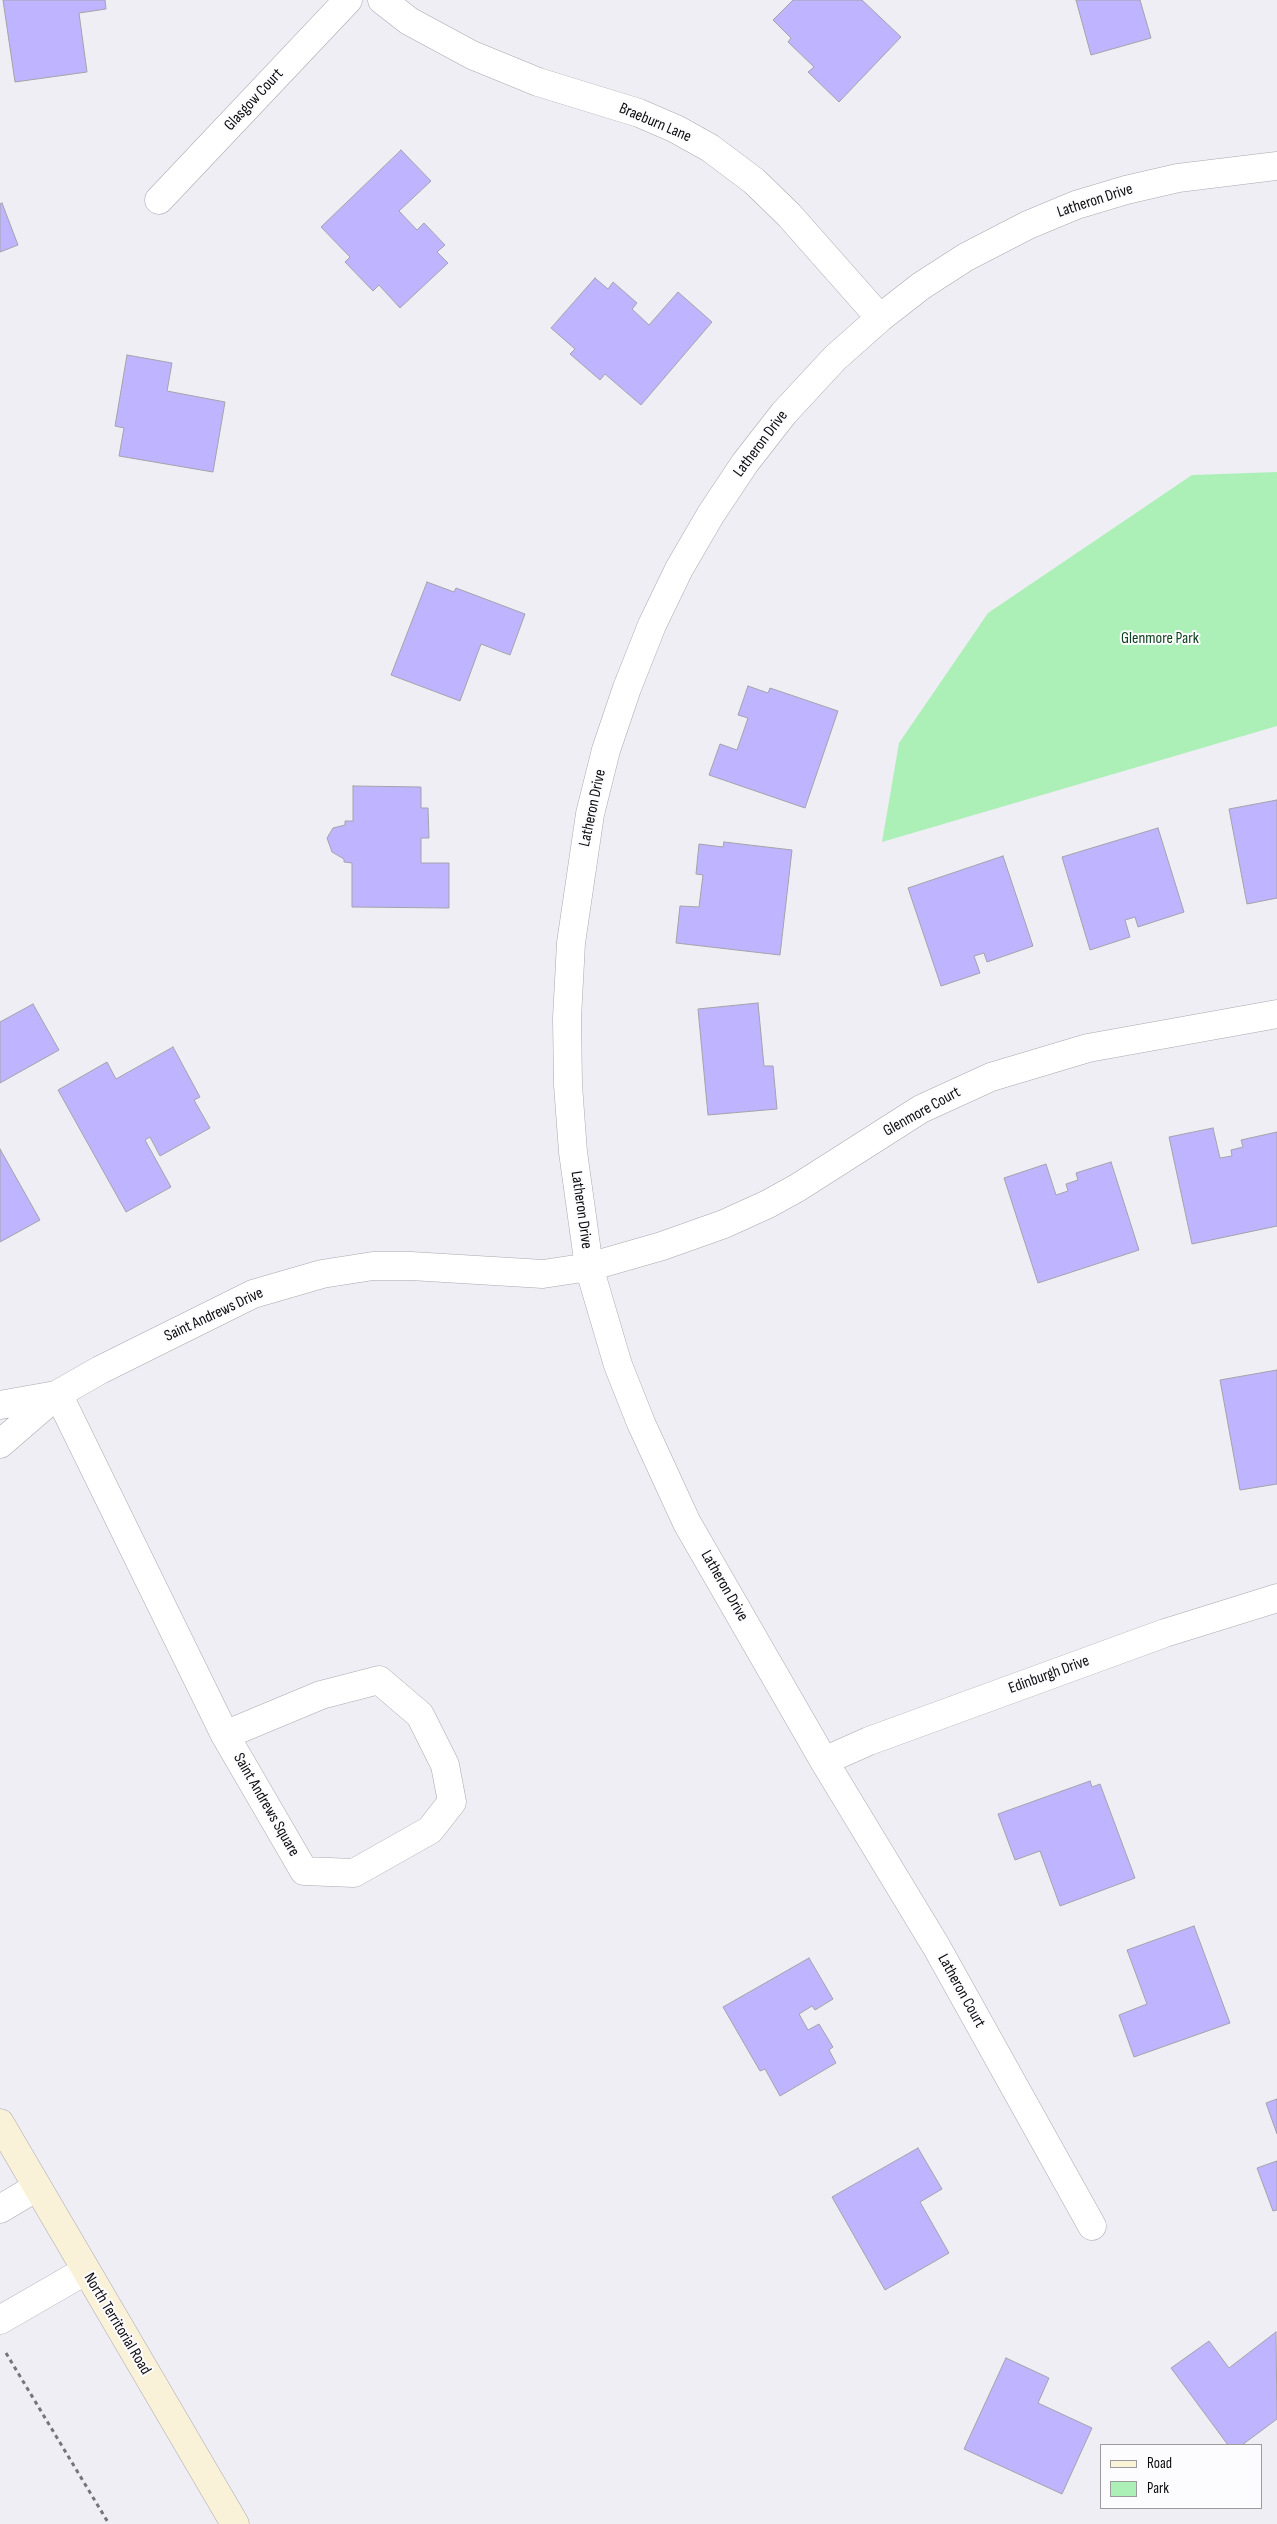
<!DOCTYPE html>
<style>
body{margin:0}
#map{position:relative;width:1277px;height:2524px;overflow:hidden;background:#efeef5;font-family:"Sofia Sans Condensed",sans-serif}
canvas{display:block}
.legend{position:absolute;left:1100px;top:2444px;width:162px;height:65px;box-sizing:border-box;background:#fcfcff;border:1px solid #9c9c9f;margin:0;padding:6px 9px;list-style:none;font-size:15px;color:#0c0b0e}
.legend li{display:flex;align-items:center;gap:10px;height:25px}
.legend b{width:25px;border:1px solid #9c9c9f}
</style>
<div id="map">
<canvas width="1277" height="2524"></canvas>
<ul class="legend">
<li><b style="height:6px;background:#faf2d8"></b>Road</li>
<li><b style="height:14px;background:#acf0b7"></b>Park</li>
</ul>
</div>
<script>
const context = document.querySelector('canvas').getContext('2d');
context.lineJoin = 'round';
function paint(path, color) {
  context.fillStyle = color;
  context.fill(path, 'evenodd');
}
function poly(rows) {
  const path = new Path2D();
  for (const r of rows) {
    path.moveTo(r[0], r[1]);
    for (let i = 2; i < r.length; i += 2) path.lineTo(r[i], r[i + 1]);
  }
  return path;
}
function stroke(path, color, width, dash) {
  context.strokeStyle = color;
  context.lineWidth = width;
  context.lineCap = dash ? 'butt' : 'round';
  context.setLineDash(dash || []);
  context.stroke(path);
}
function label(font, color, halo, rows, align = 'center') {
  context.font = font + ' "Sofia Sans Condensed",sans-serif';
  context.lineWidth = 4;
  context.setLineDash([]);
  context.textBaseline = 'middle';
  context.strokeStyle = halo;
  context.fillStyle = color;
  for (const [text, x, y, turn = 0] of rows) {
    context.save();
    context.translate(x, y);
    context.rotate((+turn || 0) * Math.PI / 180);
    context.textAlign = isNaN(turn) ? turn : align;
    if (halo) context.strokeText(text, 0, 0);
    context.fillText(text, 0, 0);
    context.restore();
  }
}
const green = poly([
 [1277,472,1277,726,882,842,899,743,988,613,1192,475]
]);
const building = poly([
 [3,0,105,0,106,9,79,13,87,72,15,82,3,0],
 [793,0,862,0,901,37,839,102,808,72,814,67,788,42,791,38,773,20,793,0],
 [1076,0,1140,0,1151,38,1091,55,1076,0],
 [401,150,431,181,399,211,417,230,424,223,445,245,437,252,448,263,400,308,379,285,373,291,345,262,350,257,321,227,401,150],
 [2,203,18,245,0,252,0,204,2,203],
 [595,278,608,289,613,282,637,303,632,309,649,325,678,292,712,322,641,405,605,374,600,380,570,354,575,349,551,328,595,278],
 [127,355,172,363,167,391,225,402,213,472,119,456,124,428,115,426,127,355],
 [427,582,454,592,456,588,525,614,510,655,481,644,460,701,391,675,427,582],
 [748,686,768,693,770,688,838,711,805,808,709,775,720,744,737,750,748,718,738,715,748,686],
 [353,786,421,787,421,808,428,808,429,838,421,838,421,863,449,863,449,908,352,907,352,863,344,862,344,859,332,852,327,838,333,828,345,825,345,821,353,821,353,786],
 [1277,800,1277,898,1247,904,1229,809,1277,800],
 [1158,828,1184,912,1138,927,1135,917,1125,920,1130,937,1090,950,1062,857,1158,828],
 [724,842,792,850,780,955,676,943,680,906,699,907,703,875,696,874,699,844,723,847,724,842],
 [1003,856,1033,946,987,962,984,953,974,956,980,973,941,986,908,888,1003,856],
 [758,1003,764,1066,773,1066,777,1109,708,1115,698,1009,758,1003],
 [33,1004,59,1050,0,1083,0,1022,33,1004],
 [173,1047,200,1097,194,1100,210,1128,160,1156,150,1137,145,1140,171,1187,126,1212,58,1090,107,1062,116,1079,173,1047],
 [1213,1128,1220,1158,1232,1156,1231,1150,1243,1147,1241,1140,1277,1132,1277,1226,1192,1244,1169,1137,1213,1128],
 [0,1149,40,1220,0,1242,0,1149],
 [1111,1162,1139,1250,1038,1283,1004,1178,1046,1164,1056,1195,1068,1191,1066,1184,1078,1180,1076,1173,1111,1162],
 [1277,1370,1277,1484,1240,1490,1220,1380,1277,1370],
 [1090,1781,1092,1787,1100,1784,1135,1878,1060,1906,1040,1851,1015,1860,998,1814,1090,1781],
 [1194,1926,1230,2023,1134,2057,1119,2015,1147,2004,1127,1950,1194,1926],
 [809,1958,833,1999,815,2010,812,2006,799,2014,808,2030,819,2024,833,2047,829,2050,836,2063,780,2096,765,2069,760,2071,723,2007,809,1958],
 [1277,2099,1277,2134,1266,2103,1277,2099],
 [918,2148,942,2189,920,2202,949,2253,885,2290,832,2197,918,2148],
 [1277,2161,1277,2210,1273,2211,1257,2168,1277,2161],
 [1276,2332,1277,2419,1242,2445,1228,2445,1171,2368,1209,2341,1229,2368,1276,2332],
 [1006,2358,1049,2378,1038,2403,1092,2428,1062,2494,964,2449,1006,2358]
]);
const path = poly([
 [6,2353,109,2524]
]);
const street = poly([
 [382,0,409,21,472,55,538,82,639,113,676,129,710,148,754,181,789,215,880,318],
 [159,200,348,0],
 [58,1394,225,1735,304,1871,354,1873,430,1830,452,1802,445,1765,420,1715,379,1680,321,1695,225,1735],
 [0,1405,56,1395],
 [0,1444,58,1394,100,1370,253,1294,322,1274,373,1266,411,1266,543,1274,589,1267,662,1246,724,1224,768,1204,797,1188,921,1109,991,1077,1088,1048,1277,1014],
 [824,1761,869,1741,1165,1633,1277,1598],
 [0,2209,37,2187],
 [1092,2226,936,1946,824,1761,687,1523,641,1423,618,1365,589,1267,573,1152,568,1085,567,1018,571,943,590,814,606,750,627,688,652,625,679,569,711,514,745,463,784,413,835,358,880,318,921,286,966,257,1028,225,1076,205,1126,190,1178,178,1277,166],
 [0,2320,85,2271]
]);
const secondary = poly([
 [0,2123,235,2524]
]);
const streetNames = [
 ["Glasgow Court",254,100,-47],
 ["Braeburn Lane",655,123,23],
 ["Latheron Drive",1095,201,-18],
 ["Latheron Drive",761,444,-53],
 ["Latheron Drive",593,808,-78],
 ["Glenmore Court",922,1112,-29],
 ["Latheron Drive",581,1210,82],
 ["Saint Andrews Drive",214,1315,-25],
 ["Latheron Drive",724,1586,60],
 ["Edinburgh Drive",1049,1675,-20],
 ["Saint Andrews Square",266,1805,60],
 ["Latheron Court",961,1991,61],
 ["North Territorial Road",117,2324,59]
];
const parkNames = [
 ["Glenmore Park",1160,639]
];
paint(green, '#acf0b7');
paint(building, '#beb4ff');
stroke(building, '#a4a3aa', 1);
stroke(street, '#a9a8af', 29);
stroke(secondary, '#a9a8af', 29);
stroke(path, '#757479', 3, [4, 4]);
stroke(street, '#fff', 28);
stroke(secondary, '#faf2d8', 28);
label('16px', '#0c0b0e', '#fcfcff', streetNames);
label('16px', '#0f411d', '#fcfcff', parkNames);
</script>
